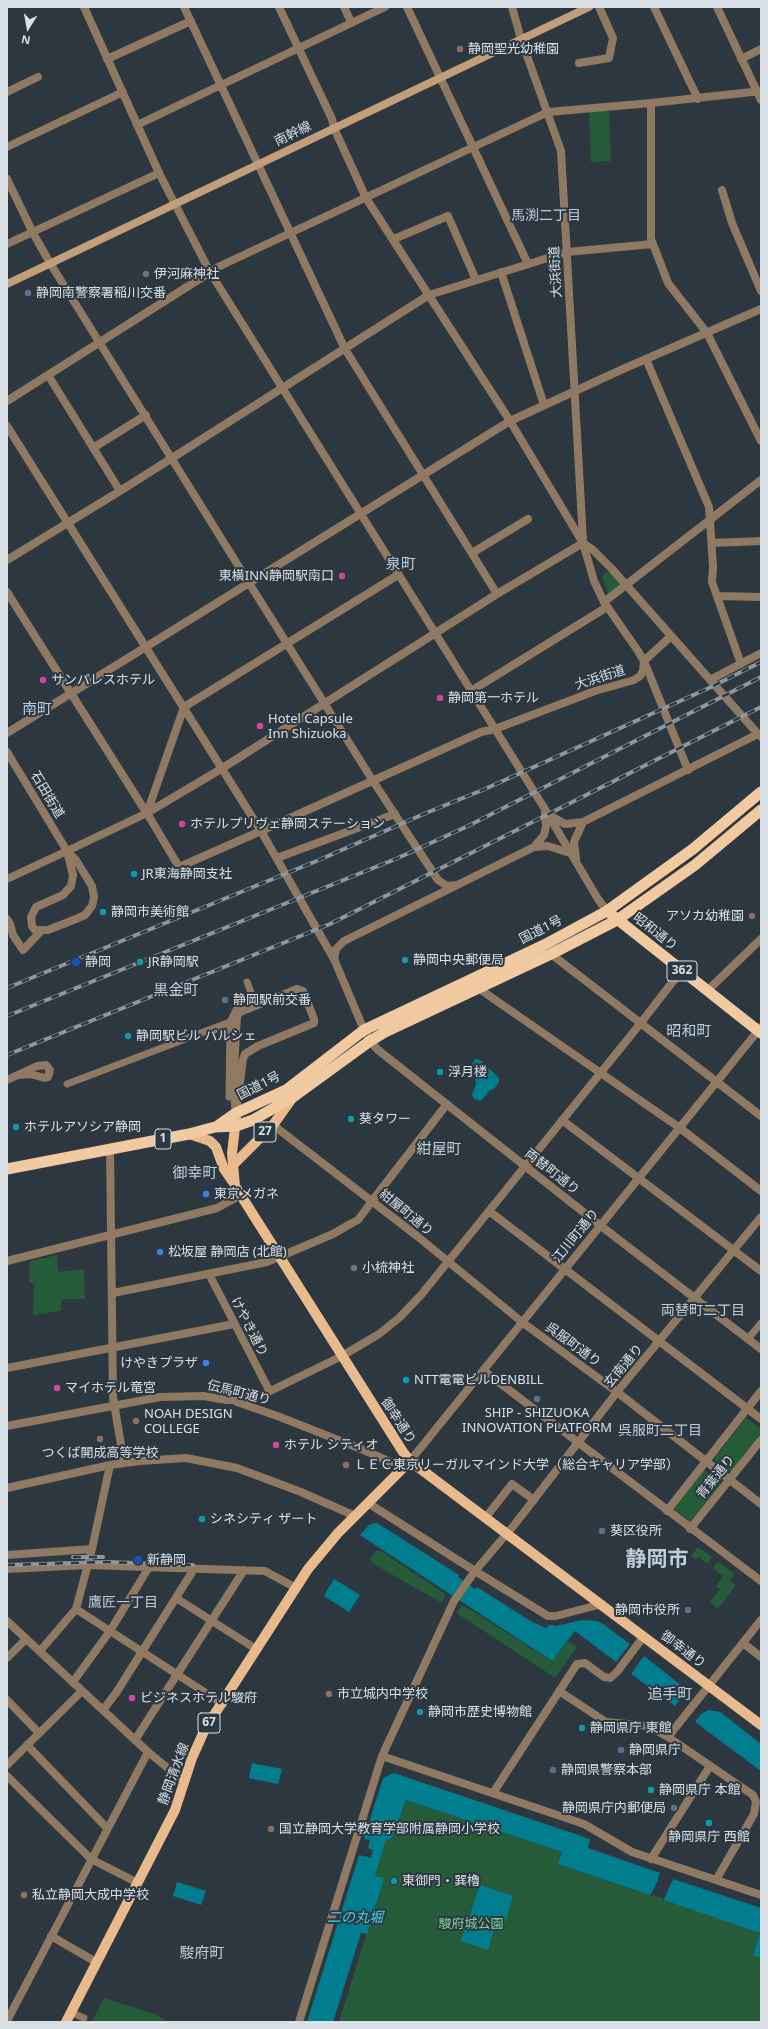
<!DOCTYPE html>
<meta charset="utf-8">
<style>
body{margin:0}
#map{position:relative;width:768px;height:2029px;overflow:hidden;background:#2c3740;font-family:"Noto Sans",sans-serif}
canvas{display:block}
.frame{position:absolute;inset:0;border:8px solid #d9e0e6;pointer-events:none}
.north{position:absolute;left:8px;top:8px;width:40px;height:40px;-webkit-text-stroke:3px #2c3740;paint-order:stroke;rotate:191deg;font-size:11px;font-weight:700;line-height:16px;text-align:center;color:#d9e0e6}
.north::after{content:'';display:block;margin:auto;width:14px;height:18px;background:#d9e0e6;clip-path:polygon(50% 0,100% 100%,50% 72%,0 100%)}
</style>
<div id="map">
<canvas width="768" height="2029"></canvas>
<div class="frame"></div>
<div class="north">N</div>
</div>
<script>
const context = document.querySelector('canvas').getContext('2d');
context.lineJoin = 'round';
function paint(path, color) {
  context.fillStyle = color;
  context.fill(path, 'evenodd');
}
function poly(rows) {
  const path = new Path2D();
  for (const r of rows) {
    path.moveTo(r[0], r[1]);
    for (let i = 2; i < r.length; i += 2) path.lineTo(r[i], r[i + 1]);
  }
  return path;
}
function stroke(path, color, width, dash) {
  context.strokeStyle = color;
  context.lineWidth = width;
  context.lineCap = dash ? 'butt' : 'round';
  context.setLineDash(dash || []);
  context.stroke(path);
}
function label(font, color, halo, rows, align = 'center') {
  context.font = font + ' "Noto Sans","Noto Sans JP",sans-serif';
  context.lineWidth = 4;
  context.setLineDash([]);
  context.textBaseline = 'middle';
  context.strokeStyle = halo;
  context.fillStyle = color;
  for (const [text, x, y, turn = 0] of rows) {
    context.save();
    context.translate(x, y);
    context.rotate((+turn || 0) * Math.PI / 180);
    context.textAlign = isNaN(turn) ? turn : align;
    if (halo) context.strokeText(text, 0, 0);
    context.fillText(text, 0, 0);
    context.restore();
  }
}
const green = poly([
 [609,110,611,161,591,162,589,111],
 [606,572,610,572,623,585,609,596,603,579,603,575],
 [57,1255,58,1272,84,1269,85,1299,64,1299,61,1302,61,1311,33,1315,34,1284,29,1282,30,1261],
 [746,1418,761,1429,761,1434,731,1472,714,1459],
 [704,1470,721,1483,690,1522,674,1509],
 [698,1547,712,1557,708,1564,698,1557,696,1560,691,1556],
 [376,1551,381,1551,445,1594,443,1602,440,1602,372,1563,370,1558],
 [718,1561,735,1574,730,1581,736,1585,718,1609,710,1602,720,1589,716,1586,723,1576,713,1568],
 [461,1606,465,1606,551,1661,568,1642,575,1645,576,1648,556,1677,554,1677,458,1614,457,1612],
 [406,1800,562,1852,558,1864,650,1895,651,1892,665,1897,665,1900,760,1933,753,1954,761,1958,761,2022,339,2022,384,1878,375,1876,386,1839,391,1840],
 [104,1998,154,2014,169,2022,92,2022]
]);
const water = poly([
 [475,1059,480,1060,499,1078,499,1082,494,1089,490,1090,481,1101,474,1099,472,1095,476,1084,475,1077,470,1068],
 [377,1523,459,1575,458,1577,475,1589,477,1587,532,1622,546,1628,549,1625,556,1626,582,1620,597,1621,603,1624,630,1644,616,1662,575,1631,552,1661,360,1535,370,1524],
 [334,1579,360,1595,349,1612,324,1596],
 [644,1656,682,1686,681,1698,675,1706,631,1674],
 [709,1710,720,1712,761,1744,761,1771,695,1722,701,1714],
 [252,1763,282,1769,278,1784,249,1778],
 [394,1773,590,1839,588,1848,660,1873,658,1878,672,1883,673,1879,761,1908,761,1958,753,1955,760,1933,664,1900,665,1896,652,1892,650,1895,558,1864,562,1852,406,1800,391,1840,386,1839,375,1876,384,1878,367,1934,361,1933,333,2022,307,2022,359,1855,371,1858,373,1850,368,1848,370,1840,364,1839,383,1778],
 [177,1882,206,1891,201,1905,173,1896],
 [480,1885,513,1896,502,1932,494,1930,488,1950,461,1941]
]);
const pier = poly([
 [661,1873,662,1873,661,1877,671,1880,673,1878,663,1902,663,1898,653,1895,650,1897]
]);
const pedestrian = poly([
 [67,1084,230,1022],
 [229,1097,230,1022,240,1002,252,995,247,982],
 [748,1339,761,1323],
 [70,2012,84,2018]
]);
const minor = poly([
 [184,7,345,349,497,594],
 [279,7,332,119,334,128,366,198,510,421,583,543,592,549,612,569,758,734],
 [344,7,351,22],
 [407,7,528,264],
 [654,7,698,99],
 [717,7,761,100],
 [521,39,561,151,583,540],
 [107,59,191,21],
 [741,59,761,49],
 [579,63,609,58,613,38,599,7],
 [7,92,38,77],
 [651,103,651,239,668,283,707,333,761,441],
 [137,125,385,7],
 [7,147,123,92],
 [7,179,33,233,50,263,249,583,510,421,623,369,761,309],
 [722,190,732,223,761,291],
 [394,239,448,216,476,280],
 [7,244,159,173],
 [501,272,544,405],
 [646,359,709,507,713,566,712,582,741,664],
 [48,375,120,491],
 [7,401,220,266,548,112,651,103,761,91],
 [7,426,261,831,335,961],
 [93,448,146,415],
 [712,543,761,541],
 [472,553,528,519],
 [7,560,120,491,429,295,567,252,653,244],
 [7,592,146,812],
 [717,596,761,597],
 [604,602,761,480],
 [671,636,644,661,688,770],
 [710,680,761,653],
 [471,691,607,607],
 [261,831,179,867,147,813,221,769,497,594,583,543],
 [67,851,147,813,184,707,398,575],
 [67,851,76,860,92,886,94,897,92,906,85,915,76,919,48,930,35,930,32,926,31,917,36,907,63,895,71,886,73,875,67,851],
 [277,858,395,814],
 [7,919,10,924,13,935,23,950,41,931],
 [551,954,761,1116],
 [478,988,680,1128,761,1191],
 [297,989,303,991,314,1019,314,1023,258,1046,245,1054,243,1059,236,1113,233,1086,237,1016,240,1012,297,989],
 [707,991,761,939],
 [7,1080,37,1066,46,1065,50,1070,48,1077,45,1078,30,1074,19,1075],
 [562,1120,761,1271],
 [273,1125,417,1236,522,1322,617,1392,761,1504],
 [489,1211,761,1419],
 [601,1226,761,1349],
 [7,1261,217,1208,241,1195],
 [209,1274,269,1390],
 [113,1293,267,1262,333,1234,352,1223,358,1220,372,1201],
 [7,1368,234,1324],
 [484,1371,761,1581],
 [227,1400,240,1400,260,1396,342,1356,379,1334,399,1318,421,1295,489,1211,640,1024,681,971],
 [237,1402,280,1417,366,1451,390,1462,410,1461],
 [7,1488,110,1465,140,1461,186,1458,237,1468,301,1492,355,1516],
 [368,1503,475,1571,515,1524,617,1392,761,1217],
 [667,1511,761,1391],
 [486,1517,512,1484,534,1500],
 [690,1529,761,1440],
 [7,1555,92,1549],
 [7,1569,87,1565,265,1571,296,1588],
 [176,1598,256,1649],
 [76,1609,223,1704],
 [743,1643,761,1657],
 [40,1651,76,1609,92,1549,110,1465],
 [7,1658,26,1639],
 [73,1682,110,1631,149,1567],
 [7,1700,39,1733],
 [103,1710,116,1693,194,1569],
 [135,1740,244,1570],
 [27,1745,107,1828],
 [7,1765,82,1691],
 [7,1776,91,1859,138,1883],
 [51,1936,96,1962],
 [8,2019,148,1752],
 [299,2022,382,1756,584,1824,632,1852,761,1895]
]);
const tertiary = poly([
 [84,7,159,173,210,272,543,806,598,899,607,911],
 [512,7,521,39],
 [7,733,249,583,373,781,438,880,447,886,457,885],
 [7,752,67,851,7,879],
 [551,816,565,824,583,822,758,734,761,737],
 [261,831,481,732,495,729,595,691,634,680,640,676,643,671,644,661,638,651,604,602,594,581,583,543],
 [534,847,544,835,546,826,545,813],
 [570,853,548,846,534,847,344,941,336,949,334,959,364,1030,370,1041,378,1050,601,1226],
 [576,858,574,842,583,822],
 [110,1148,113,1397,124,1463],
 [372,1201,447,1104],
 [7,1426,160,1397,203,1396,227,1400],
 [410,1461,761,1027],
 [7,1621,148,1752,185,1782],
 [559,1691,606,1722,649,1726,668,1737],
 [382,1756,454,1601,475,1571,548,1616,556,1616,602,1604],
 [493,1793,577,1664,585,1663,604,1677,610,1678,617,1672,644,1636],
 [651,1859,710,1766],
 [716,1880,754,1814,756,1802,753,1795,668,1737,761,1620]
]);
const secondary = poly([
 [7,284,589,7]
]);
const primary = poly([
 [236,1119,232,1153,235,1186,403,1452,410,1461,761,1725],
 [189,1134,210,1141,216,1147,224,1169,233,1182],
 [233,1165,273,1125,293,1097],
 [66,2022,175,1810,192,1758,205,1729,308,1569,338,1533,410,1461]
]);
const trunk = poly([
 [612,915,761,1033],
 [216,1127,236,1113,286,1090,364,1030,544,945,607,911,693,849,761,792],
 [7,1169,189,1134,215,1127,236,1126,253,1120,293,1097,370,1041,385,1032,551,954,617,920,695,865,761,810]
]);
const rail = poly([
 [7,988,319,860,426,813,485,789,709,688,761,662],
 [7,1016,398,858,468,826,761,677],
 [7,1055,330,924,761,707],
 [73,1557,103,1557],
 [7,1565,107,1562,193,1565]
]);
const markers = [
 [460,49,4,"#8d6e63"],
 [146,274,4,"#6b7280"],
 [28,293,4,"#5c6f8a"],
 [342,576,4,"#d1479c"],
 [43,680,4,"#d1479c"],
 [440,698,4,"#d1479c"],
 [260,726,4,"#d1479c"],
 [182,824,4,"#d1479c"],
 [134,874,4,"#0f9aa8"],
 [103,912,4,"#0f9aa8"],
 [752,916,4,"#8d6e63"],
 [405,960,4,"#0f9aa8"],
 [76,962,5,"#1a4fb4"],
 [140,962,4,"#0f9aa8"],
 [225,1000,4,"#5c6f8a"],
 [128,1036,4,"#0f9aa8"],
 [440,1072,4,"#0f9aa8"],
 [351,1119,4,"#0f9aa8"],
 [16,1127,4,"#0f9aa8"],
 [206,1194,4,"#3f7fe0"],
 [160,1252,4,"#3f7fe0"],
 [354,1268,4,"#6b7280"],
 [206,1363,4,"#3f7fe0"],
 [406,1380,4,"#0f9aa8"],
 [57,1388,4,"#d1479c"],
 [537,1399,4,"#5c6f8a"],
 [136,1421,4,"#8d6e63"],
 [100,1439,4,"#8d6e63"],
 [276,1445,4,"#d1479c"],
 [346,1465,4,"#8d6e63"],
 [202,1519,4,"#0f9aa8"],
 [602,1531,4,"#5c6f8a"],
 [138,1560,5,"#1a4fb4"],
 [688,1610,4,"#5c6f8a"],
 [329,1694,4,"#8d6e63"],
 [132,1698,4,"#d1479c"],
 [420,1712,4,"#0f9aa8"],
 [582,1728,4,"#0f9aa8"],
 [621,1750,4,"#5c6f8a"],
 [553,1770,4,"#5c6f8a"],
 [651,1790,4,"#0f9aa8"],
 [674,1808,4,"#5c6f8a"],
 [709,1823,4,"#0f9aa8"],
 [271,1829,4,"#8d6e63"],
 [394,1881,4,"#0f9aa8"],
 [24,1895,4,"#8d6e63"]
];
const shields = [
 [682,971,30],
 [265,1132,22],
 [163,1139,16],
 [209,1723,22]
];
const shieldNames = [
 ["362",682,971],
 ["27",265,1132],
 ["1",163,1139],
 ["67",209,1723]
];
const poiNames = [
 ["静岡聖光幼稚園",468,49],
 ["伊河麻神社",154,274],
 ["静岡南警察署稲川交番",36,293],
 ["東横INN静岡駅南口",334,576,"right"],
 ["サンパレスホテル",51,680],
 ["静岡第一ホテル",448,698],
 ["Hotel Capsule",268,719],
 ["Inn Shizuoka",268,734],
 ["ホテルプリヴェ静岡ステーション",190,824],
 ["JR東海静岡支社",142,874],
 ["静岡市美術館",111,912],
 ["アソカ幼稚園",744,916,"right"],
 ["静岡中央郵便局",413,960],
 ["静岡",85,962],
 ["JR静岡駅",148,962],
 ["静岡駅前交番",233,1000],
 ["静岡駅ビル パルシェ",136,1036],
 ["浮月楼",448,1072],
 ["葵タワー",359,1119],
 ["ホテルアソシア静岡",24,1127],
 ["東京メガネ",214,1194],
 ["松坂屋 静岡店 (北館)",168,1252],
 ["小梳神社",362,1268],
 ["けやきプラザ",198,1363,"right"],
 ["NTT電電ビルDENBILL",414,1380],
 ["マイホテル竜宮",65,1388],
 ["SHIP - SHIZUOKA",537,1413,"center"],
 ["INNOVATION PLATFORM",537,1428,"center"],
 ["NOAH DESIGN",144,1414],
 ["COLLEGE",144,1429],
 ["ホテル シティオ",284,1445],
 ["つくば開成高等学校",100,1453,"center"],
 ["ＬＥＣ東京リーガルマインド大学（総合キャリア学部）",354,1465],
 ["シネシティ ザート",210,1519],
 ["葵区役所",610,1531],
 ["新静岡",147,1560],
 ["静岡市役所",680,1610,"right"],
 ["市立城内中学校",337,1694],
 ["ビジネスホテル駿府",140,1698],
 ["静岡市歴史博物館",428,1712],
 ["静岡県庁 東館",590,1728],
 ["静岡県庁",629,1750],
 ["静岡県警察本部",561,1770],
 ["静岡県庁 本館",659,1790],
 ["静岡県庁内郵便局",666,1808,"right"],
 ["国立静岡大学教育学部附属静岡小学校",279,1829],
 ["静岡県庁 西館",709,1837,"center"],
 ["東御門・巽櫓",402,1881],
 ["私立静岡大成中学校",32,1895]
];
const streetNames = [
 ["南幹線",293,134,-26],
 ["大浜街道",556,272,-93],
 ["大浜街道",600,678,-18],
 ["石田街道",47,795,59],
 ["国道1号",541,930,-27],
 ["昭和通り",655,932,38],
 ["国道1号",259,1086,-27],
 ["両替町通り",552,1172,38],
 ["紺屋町通り",406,1213,39],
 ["江川町通り",576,1236,-51],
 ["けやき通り",249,1327,63],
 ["呉服町通り",573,1345,36],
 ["玄南通り",624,1366,-50],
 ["伝馬町通り",239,1393,14],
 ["御幸通り",398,1421,57],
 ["青葉通り",716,1477,-51],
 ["御幸通り",683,1650,37],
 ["静岡清水線",174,1774,-70]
];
const parkNames = [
 ["駿府城公園",471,1924]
];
const neighbourhoodNames = [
 ["馬渕二丁目",546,216],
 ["両替町二丁目",703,1311],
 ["呉服町二丁目",660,1431],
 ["鷹匠一丁目",123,1603]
];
const waterNames = [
 ["二の丸堀",355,1918]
];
const quarterNames = [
 ["泉町",401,565],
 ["南町",37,710],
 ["黒金町",176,991],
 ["昭和町",689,1032],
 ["紺屋町",439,1150],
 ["御幸町",195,1174],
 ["追手町",670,1695],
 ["駿府町",202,1954]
];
const townNames = [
 ["静岡市",657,1560]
];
paint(green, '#265b39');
paint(water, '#007e90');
paint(pier, '#2c3740');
stroke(pedestrian, '#8f7963', 7);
stroke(minor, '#8f7963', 8);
stroke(tertiary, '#8f7963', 8);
stroke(secondary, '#c29e7a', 8);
stroke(primary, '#e9bb8c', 10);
stroke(trunk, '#f2caa2', 11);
stroke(rail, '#8e969e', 4);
stroke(rail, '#2c3740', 2.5, [8]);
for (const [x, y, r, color] of markers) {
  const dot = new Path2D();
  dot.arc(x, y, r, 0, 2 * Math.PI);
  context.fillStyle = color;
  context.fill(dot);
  stroke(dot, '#2c3740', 1.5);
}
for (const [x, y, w] of shields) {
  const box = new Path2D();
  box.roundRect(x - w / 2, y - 10, w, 20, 3);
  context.fillStyle = '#2c3740';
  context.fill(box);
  stroke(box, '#d9e0e6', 1);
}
label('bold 12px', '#d9e0e6', null, shieldNames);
label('13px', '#d9e0e6', '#2c3740', poiNames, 'left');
label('13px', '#d9e0e6', '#2c3740', streetNames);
label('13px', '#79d699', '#2c3740', parkNames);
label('14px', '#bfcdd9', '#2c3740', neighbourhoodNames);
label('italic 14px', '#3fd3ed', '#2c3740', waterNames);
label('15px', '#bfcdd9', '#2c3740', quarterNames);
label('bold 21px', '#bfcdd9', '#2c3740', townNames);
</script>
